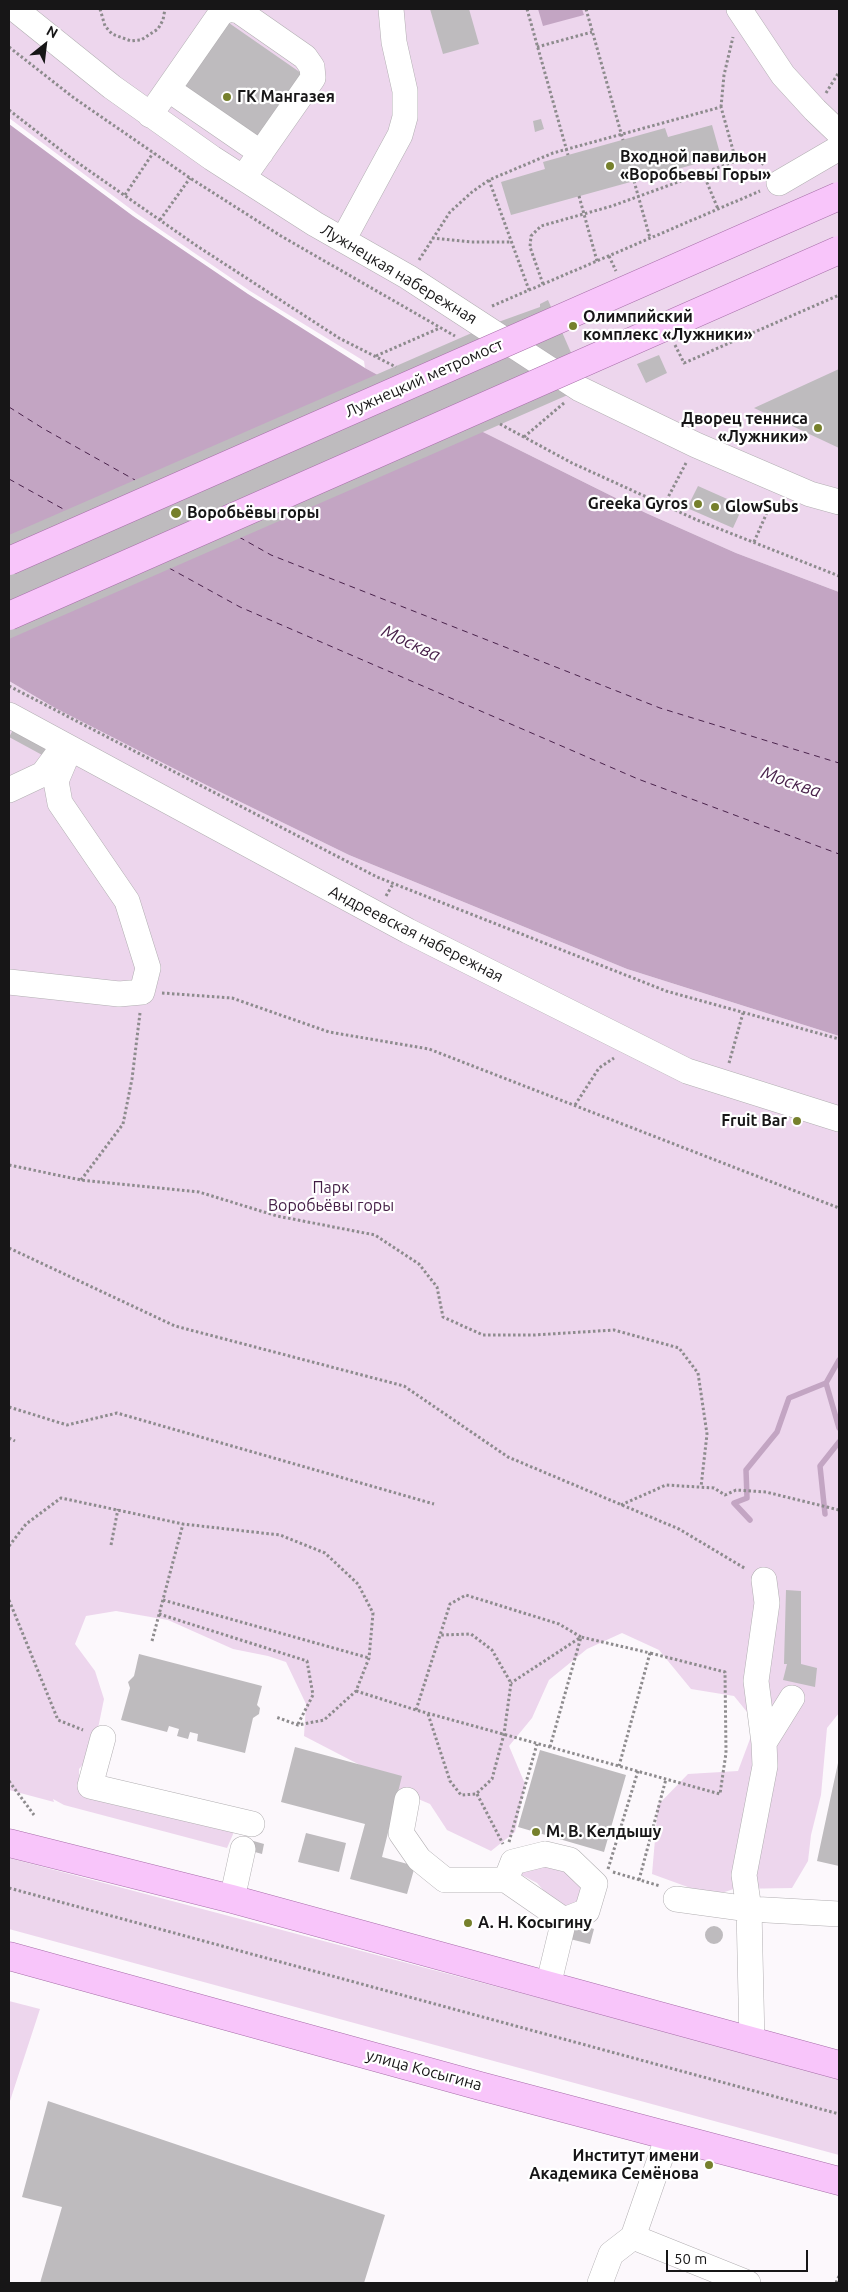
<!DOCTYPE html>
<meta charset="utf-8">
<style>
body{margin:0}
#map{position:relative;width:848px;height:2292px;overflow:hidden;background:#fcf8fc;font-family:Ubuntu,sans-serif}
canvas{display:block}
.frame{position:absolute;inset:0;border:10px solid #171617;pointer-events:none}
.north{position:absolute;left:20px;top:20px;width:50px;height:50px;-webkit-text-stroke:4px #fff;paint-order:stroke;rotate:29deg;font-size:14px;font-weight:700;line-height:20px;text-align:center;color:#171617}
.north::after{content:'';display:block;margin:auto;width:18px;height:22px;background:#171617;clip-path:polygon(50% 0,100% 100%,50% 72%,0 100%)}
.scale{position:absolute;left:666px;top:2250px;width:142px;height:22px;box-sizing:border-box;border:2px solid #171617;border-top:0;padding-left:6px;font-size:15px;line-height:18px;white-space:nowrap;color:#171617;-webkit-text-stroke:4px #fff;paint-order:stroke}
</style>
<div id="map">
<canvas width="848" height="2292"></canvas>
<div class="frame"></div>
<div class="north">N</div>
<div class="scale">50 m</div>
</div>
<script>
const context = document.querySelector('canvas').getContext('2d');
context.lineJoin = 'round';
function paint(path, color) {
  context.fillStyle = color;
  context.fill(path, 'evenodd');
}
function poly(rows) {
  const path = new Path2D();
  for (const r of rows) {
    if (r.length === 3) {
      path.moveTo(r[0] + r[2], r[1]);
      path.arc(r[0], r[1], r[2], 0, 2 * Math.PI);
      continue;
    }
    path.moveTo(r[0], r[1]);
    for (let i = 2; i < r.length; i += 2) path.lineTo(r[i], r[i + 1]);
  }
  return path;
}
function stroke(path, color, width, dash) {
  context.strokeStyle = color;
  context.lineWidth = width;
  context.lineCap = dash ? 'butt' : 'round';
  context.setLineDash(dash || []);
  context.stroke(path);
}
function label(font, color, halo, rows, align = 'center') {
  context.font = font + ' Ubuntu,sans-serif';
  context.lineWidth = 4.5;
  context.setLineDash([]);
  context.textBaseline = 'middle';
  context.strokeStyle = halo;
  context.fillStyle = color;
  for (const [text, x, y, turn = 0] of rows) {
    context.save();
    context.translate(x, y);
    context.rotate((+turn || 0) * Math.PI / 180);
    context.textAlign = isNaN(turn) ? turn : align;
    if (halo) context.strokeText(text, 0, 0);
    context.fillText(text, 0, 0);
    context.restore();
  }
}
const green = poly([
 [9,9,839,9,839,592,736,553,646,513,473,427,365,368,364,361,250,291,136,213,9,118],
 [9,681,55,708,218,791,349,855,627,969,839,1036,839,1713,827,1728,821,1795,811,1835,808,1861,792,1888,734,1889,699,1900,696,1890,652,1874,658,1805,688,1774,738,1771,756,1723,734,1696,691,1689,659,1650,622,1633,587,1649,549,1680,532,1718,509,1746,525,1784,515,1832,491,1851,447,1830,430,1804,404,1793,360,1765,304,1736,306,1704,286,1662,268,1656,233,1649,168,1620,116,1611,86,1616,75,1644,95,1671,104,1699,93,1753,79,1769,79,1783,234,1832,227,1848,64,1805,53,1799,54,1802,9,1790],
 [9,1858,839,2077,839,2155,9,1929],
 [556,1862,586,1887,571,1911,550,1898,537,1883,520,1874,521,1866],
 [9,2001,40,2009,9,2104]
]);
const water = poly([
 [538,9,582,9,584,15,543,26],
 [9,124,133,216,248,294,365,368,473,427,646,513,736,553,839,592,839,1036,627,969,349,855,218,791,55,708,9,681]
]);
const stream = poly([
 [839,1360,826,1383,839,1428],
 [825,1514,820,1466,839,1442],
 [750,1520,734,1503,747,1498,746,1470,777,1432,789,1398,826,1383]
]);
const ferry = poly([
 [9,407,44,429,135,480],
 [9,479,65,510],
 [239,537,271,555,660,708,839,763],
 [169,568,240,607,638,779,839,854]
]);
const building = poly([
 [430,9,469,9,479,44,443,54],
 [229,23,301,73,261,143,180,87],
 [541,119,544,129,535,132,533,121],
 [712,125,721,157,511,215,501,182,545,169,543,162,665,128,668,137],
 [548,300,586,387,9,639,9,535,490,325,540,307,540,304],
 [659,355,667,373,646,383,637,364],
 [839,369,839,448,754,408],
 [698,486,743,506,733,528,687,508],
 [16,725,51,744,44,756,9,737],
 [786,1590,801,1591,801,1664,817,1668,815,1687,783,1680,787,1664,784,1664],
 [139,1654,262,1686,257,1705,260,1708,259,1714,253,1718,245,1753,197,1741,198,1734,190,1732,188,1739,177,1736,179,1729,169,1726,167,1732,121,1720,130,1688,128,1682,134,1676],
 [295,1747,402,1776,382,1857,415,1866,407,1894,350,1879,365,1824,281,1802],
 [540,1750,626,1775,604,1852,518,1827],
 [838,1763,839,1763,839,1866,817,1861],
 [306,1833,346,1843,339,1872,298,1862],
 [250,1840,264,1844,262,1854,248,1850],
 [578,1924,594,1929,590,1944,570,1939,572,1931],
 [714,1935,9],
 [48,2101,385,2215,364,2283,40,2283,62,2207,22,2197]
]);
const path = poly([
 [100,9,105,26,112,34,131,41,141,40,158,29,163,20,165,9],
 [527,9,568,155],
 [586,9,623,140],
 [9,47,74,98,190,178,281,236,455,336],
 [537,47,592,32],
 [826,93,839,72],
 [721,107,724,75,733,37],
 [9,110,71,158,197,246,339,338,396,367],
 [703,173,718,209],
 [489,180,529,290],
 [634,181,650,238],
 [125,195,153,153],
 [579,196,597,261],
 [160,220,190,178],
 [432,238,471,242,511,242],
 [609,256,616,271],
 [419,260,450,212,472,192,489,180,553,153,721,107,736,161,742,163,759,160,765,166],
 [543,284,530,247,531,236,541,226,612,206,736,161],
 [492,306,760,191],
 [675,345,684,363,839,295],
 [376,356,440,328],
 [500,424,572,463,697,520,839,576],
 [524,437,564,403],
 [664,505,686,463],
 [754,542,772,501],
 [9,686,377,877,666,991,839,1039],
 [386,896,393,884],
 [162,993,232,998,329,1032,429,1049,839,1208],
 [729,1063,743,1013],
 [575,1105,599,1068,614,1058],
 [9,1165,81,1180,199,1192,277,1216,375,1235,419,1264,437,1287,443,1317,483,1335,534,1335,614,1330,679,1348,698,1373,707,1434,701,1487],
 [81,1180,123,1124,132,1079,140,1013],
 [9,1248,175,1326,404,1386,508,1457,679,1529,746,1569],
 [9,1407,67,1425,117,1413,434,1504],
 [9,1438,15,1441],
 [621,1505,666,1485,714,1488,725,1495,736,1490,766,1492,839,1510],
 [111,1545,118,1509],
 [9,1546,26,1524,61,1498,183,1524,280,1535,325,1553,358,1584,373,1613,369,1658,356,1691,324,1720,298,1725,276,1717],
 [9,1600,58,1720,83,1730],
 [163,1600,369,1658],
 [159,1614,307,1661,313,1695,298,1724],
 [152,1641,183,1524],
 [356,1691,416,1710,720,1794,726,1753,725,1672,650,1653],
 [416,1710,450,1604,466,1595,559,1624,581,1637,511,1683],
 [428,1714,450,1781,461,1795,476,1794,492,1779,504,1734,511,1683,492,1650,471,1634,440,1635],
 [550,1747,581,1637,650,1653,619,1766],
 [9,1781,34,1815],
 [477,1794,503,1844],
 [509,1842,537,1744],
 [608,1869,638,1771],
 [613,1872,660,1886],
 [639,1880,666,1779],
 [9,1888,839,2114],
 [836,2283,839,2276]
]);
const minor = poly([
 [15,9,112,87,212,158,315,224,408,277,580,389,696,445,810,494,839,502],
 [739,9,783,75,815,110,839,133],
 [168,89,261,153],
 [150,115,221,13,231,9,239,11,305,57,312,67,313,78,243,178],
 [779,183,839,148],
 [343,240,400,135,405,117,405,91,394,42,391,9],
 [9,715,408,931,687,1071,839,1119],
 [9,790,43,774,60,751],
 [9,982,119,994,142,992,148,968,127,901,60,803,56,781,70,748],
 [103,1738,90,1786,252,1824],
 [764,1743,792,1698],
 [407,1800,401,1833,419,1859,445,1880,506,1880],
 [545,1854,570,1860,595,1884,587,1911,564,1920,506,1880,513,1862,545,1854],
 [232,1899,243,1849],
 [676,1899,749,1909,839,1914],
 [548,1986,564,1920],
 [752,2042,749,1909,744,1875,765,1766,764,1743,756,1681,767,1603,764,1580],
 [633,2237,748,2283],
 [600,2283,611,2254,633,2237,668,2136]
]);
const major = poly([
 [9,1843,232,1899,839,2065],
 [9,1956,480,2086,839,2181]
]);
const majorBridge = poly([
 [9,561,839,196],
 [9,616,839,250]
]);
const markers = [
 [227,97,5,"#76802c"],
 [610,166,5,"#76802c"],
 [573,326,5,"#76802c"],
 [818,428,5,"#76802c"],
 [698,504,5,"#76802c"],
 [715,507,5,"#76802c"],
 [176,513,6,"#76802c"],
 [797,1121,5,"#76802c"],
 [536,1832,5,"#76802c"],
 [468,1923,5,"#76802c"],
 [709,2165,5,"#76802c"]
];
const poiNames = [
 ["ГК Мангазея",237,97],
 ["Входной павильон",620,157],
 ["«Воробьевы Горы»",620,175],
 ["Олимпийский",583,317],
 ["комплекс «Лужники»",583,335],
 ["Дворец тенниса",808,419,"right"],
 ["«Лужники»",808,437,"right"],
 ["Greeka Gyros",688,504,"right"],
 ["GlowSubs",725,507],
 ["Воробьёвы горы",187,513],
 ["Fruit Bar",787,1121,"right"],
 ["М. В. Келдышу",546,1832],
 ["А. Н. Косыгину",478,1923],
 ["Институт имени",699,2156,"right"],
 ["Академика Семёнова",699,2174,"right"]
];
const streetNames = [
 ["Лужнецкая набережная",399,274,31],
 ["Лужнецкий метромост",424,378,-24],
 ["Андреевская набережная",416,934,27],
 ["улица Косыгина",424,2070,15]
];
const parkNames = [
 ["Парк",331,1188],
 ["Воробьёвы горы",331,1206]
];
const waterNames = [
 ["Москва",411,643,25],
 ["Москва",791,782,19]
];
paint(green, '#edd6ed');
paint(water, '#c3a5c3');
stroke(stream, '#c3a5c3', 5.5);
stroke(ferry, '#4a234c', 1, [6, 5]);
paint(building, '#bebbbe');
stroke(minor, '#b2afb2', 26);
stroke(major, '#a76fa9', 29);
stroke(path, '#8d8b8d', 3, [2.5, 2.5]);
stroke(minor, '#fff', 25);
stroke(major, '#f8c5fa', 28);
stroke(majorBridge, '#a76fa9', 29, []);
stroke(majorBridge, '#f8c5fa', 28);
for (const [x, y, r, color] of markers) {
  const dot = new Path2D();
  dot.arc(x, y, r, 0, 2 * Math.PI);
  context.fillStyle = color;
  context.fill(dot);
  stroke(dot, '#fff', 2);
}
label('bold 16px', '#171617', '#fff', poiNames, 'left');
label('16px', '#171617', '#fff', streetNames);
label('16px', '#431d45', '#fff', parkNames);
label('italic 18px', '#4a234c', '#fff', waterNames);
</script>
